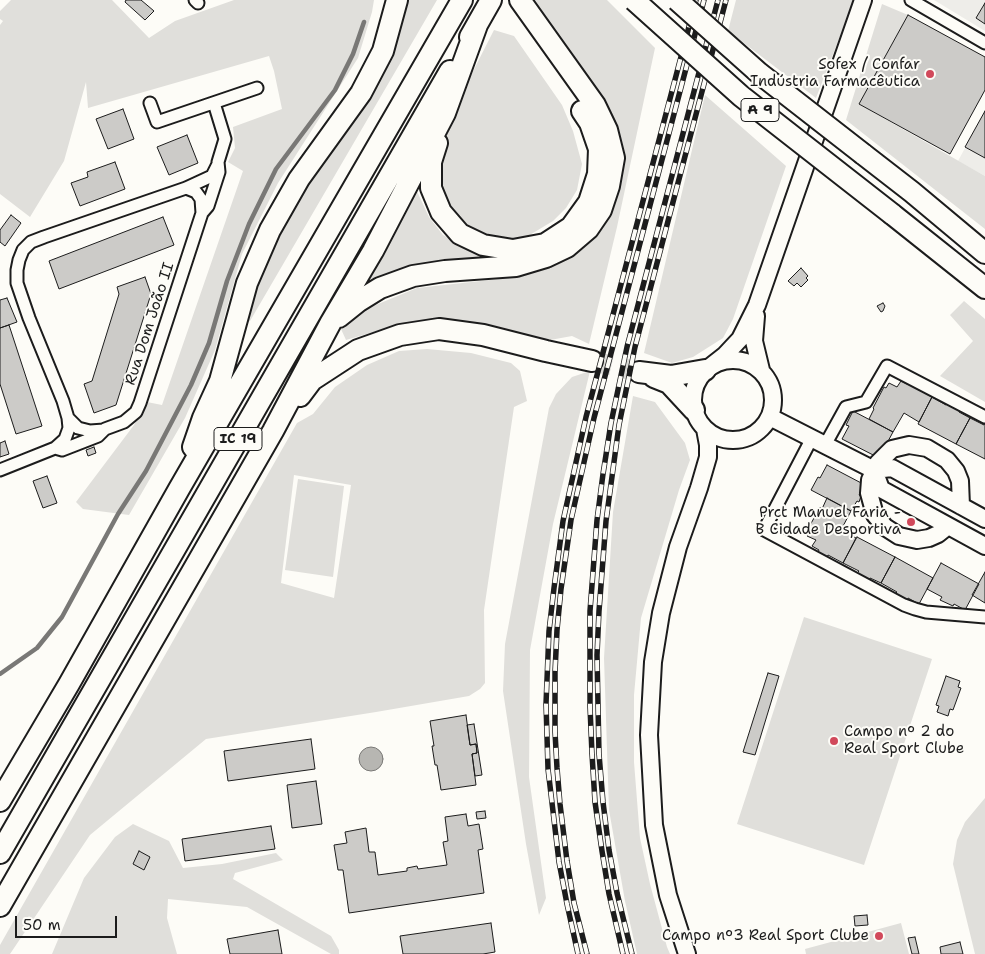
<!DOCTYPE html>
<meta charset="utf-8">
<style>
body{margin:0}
#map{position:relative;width:985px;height:954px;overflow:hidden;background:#fdfcf7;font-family:"Shantell Sans",sans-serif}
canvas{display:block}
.scale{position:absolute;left:15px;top:916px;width:102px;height:22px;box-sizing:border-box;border:2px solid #1c1c1c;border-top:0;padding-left:6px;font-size:15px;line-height:18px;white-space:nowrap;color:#1c1c1c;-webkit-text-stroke:4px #fdfcf7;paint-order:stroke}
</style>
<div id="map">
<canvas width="985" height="954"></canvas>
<div class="scale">50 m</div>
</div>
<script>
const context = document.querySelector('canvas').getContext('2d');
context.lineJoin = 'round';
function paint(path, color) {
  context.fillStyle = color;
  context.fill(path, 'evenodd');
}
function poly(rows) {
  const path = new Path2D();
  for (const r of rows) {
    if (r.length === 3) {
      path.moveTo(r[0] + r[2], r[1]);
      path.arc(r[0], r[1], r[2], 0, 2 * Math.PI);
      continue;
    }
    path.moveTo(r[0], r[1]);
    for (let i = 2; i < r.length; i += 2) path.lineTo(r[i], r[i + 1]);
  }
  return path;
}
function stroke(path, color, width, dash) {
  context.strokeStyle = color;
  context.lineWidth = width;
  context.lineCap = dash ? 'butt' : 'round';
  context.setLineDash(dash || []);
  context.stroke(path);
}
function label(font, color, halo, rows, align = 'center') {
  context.font = font + ' "Shantell Sans",sans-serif';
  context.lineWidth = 4;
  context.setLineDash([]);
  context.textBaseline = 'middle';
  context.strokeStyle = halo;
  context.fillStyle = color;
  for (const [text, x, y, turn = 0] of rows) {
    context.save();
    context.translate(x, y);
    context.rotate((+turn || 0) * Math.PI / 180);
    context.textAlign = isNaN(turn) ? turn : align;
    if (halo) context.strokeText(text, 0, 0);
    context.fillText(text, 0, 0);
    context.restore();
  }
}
const built = poly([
 [934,0,985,0,985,31],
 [985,111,985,176,958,161]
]);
const green = poly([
 [11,0,112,0,149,38,175,21,234,0,374,0,372,12,358,58,278,183,242,254,215,350,185,418,129,515,83,509,76,502,134,425,147,402,162,405,243,171,228,162,235,148,233,127,282,109,274,71,269,56,88,108,86,82,64,161,30,217,0,194,0,25,3,21,0,19,0,11],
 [404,0,437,0,250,321,241,324,271,239],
 [534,0,607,0,655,48,617,227,589,344,572,336,539,342,422,322,401,324,346,340,341,329,361,311,417,288,508,278,549,268,578,251,602,227,622,167,618,146,607,108],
 [736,0,854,0,816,98,728,31],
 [882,4,908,15,859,104,985,176,985,229,846,120],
 [494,30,514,36,562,105,573,131,582,164,577,190,566,208,553,221,528,236,509,239,491,238,468,230,439,195,437,160,467,83],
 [705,95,786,166,733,319,723,338,693,357,672,363,644,353],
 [414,185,429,217,443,235,463,246,489,254,491,263,377,281,362,282],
 [964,301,985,319,985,402,940,376,973,341,950,315],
 [427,349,471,353,511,363,520,371,527,401,514,407,484,610,485,683,480,689,469,696,376,712,206,739,90,835,10,954,0,954,0,945,297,423,313,414,335,387,367,365,399,351],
 [294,475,351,485,334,598,281,583],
 [590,371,553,524,530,650,529,777,546,898,539,915,526,844,503,691,505,644,549,408,556,394,572,377],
 [633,396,655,402,685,443,690,460,679,490,641,618,634,695,634,762,640,838,650,884,667,947,670,954,637,954,625,901,609,810,604,658,613,512],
 [298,479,344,486,333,577,285,570],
 [804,617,932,659,864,865,737,824],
 [985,798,985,954,975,954,953,864,957,840,965,822],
 [133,824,169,841,183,868,222,864,276,853,283,860,235,873,233,879,331,936,339,950,339,954,331,954,247,907,168,899,167,918,177,954,52,954,84,878,115,837],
 [901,923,909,954,806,954,805,949]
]);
const water = poly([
 [371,759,12]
]);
const stream = poly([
 [0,674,37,648,62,617,118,514,146,471,191,385,209,343,227,281,249,224,276,169,335,90,353,54,364,22]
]);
const building = poly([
 [126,0,141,0,154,11,145,20,125,2,126,0],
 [985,3,985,24,976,18,985,3],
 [908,15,985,57,985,90,950,154,859,104,908,15],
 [123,109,134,139,108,149,96,119,123,109],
 [985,111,985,158,965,147,985,111],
 [187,135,198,163,169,175,157,147,187,135],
 [115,162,125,189,80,206,71,183,88,177,87,172,115,162],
 [11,215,21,223,5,246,0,242,0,230,11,215],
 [163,217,174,245,59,289,49,261,163,217],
 [801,268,808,276,806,278,808,280,801,287,797,283,794,286,788,281,801,268],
 [145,277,151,294,116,405,94,413,84,384,92,381,119,294,117,287,145,277],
 [7,298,17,322,0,328,0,300,7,298],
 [883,303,885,306,883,311,881,312,877,306,883,303],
 [9,325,42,426,16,434,0,384,0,328,9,325],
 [901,381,907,384,909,382,917,387,917,389,932,397,919,422,904,413,893,432,869,419,874,409,873,408,884,387,886,388,889,383,897,387,901,381],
 [932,397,946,405,948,403,960,410,959,412,970,418,956,444,918,424,932,397],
 [853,411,893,432,879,458,842,439,849,426,846,425,853,411],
 [970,418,984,425,985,423,985,459,956,444,970,418],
 [5,441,9,454,0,457,0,443,5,441],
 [94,447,96,453,88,456,86,450,94,447],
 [827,465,865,485,859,495,861,496,859,502,857,501,851,511,811,490,818,477,820,478,827,465],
 [47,476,57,503,43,508,33,481,47,476],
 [827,498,851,511,841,530,856,538,843,563,828,555,827,557,818,552,819,550,812,546,816,540,807,536,810,530,808,529,820,507,822,509,827,498],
 [857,537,895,557,881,583,870,578,869,580,857,573,859,571,843,563,857,537],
 [895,557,933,578,919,604,908,598,907,600,895,594,897,592,881,583,895,557],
 [941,563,979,584,965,610,954,604,953,606,940,600,942,597,927,589,941,563],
 [985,572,985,603,972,595,985,572],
 [768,673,779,676,755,755,743,752,768,673],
 [946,676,960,681,958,687,961,688,953,710,950,709,948,716,937,712,939,706,936,705,946,676],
 [466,715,470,745,476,744,477,753,472,754,476,785,441,790,437,765,435,765,432,746,434,746,430,721,466,715],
 [474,724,482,775,475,776,472,754,477,753,476,744,470,745,467,725,474,724],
 [311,739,315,769,228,781,224,751,311,739],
 [316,781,322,824,292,828,287,785,316,781],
 [485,811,486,818,477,819,476,812,485,811],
 [466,814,468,826,479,824,483,849,478,850,484,893,349,913,343,870,338,870,334,845,347,843,345,832,366,828,369,852,375,852,378,875,407,871,407,868,417,866,418,869,447,865,443,842,448,841,445,817,466,814],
 [271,826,275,849,185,861,182,839,271,826],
 [139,851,150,857,144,870,133,864,139,851],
 [867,915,868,925,855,926,854,916,867,915],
 [491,923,495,952,483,954,403,954,400,936,491,923],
 [278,930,282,954,230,954,227,939,278,930],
 [915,937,919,954,912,954,908,938,915,937],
 [960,942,963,954,941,954,940,947,960,942]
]);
const highwayTunnel = poly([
 [592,361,639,372]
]);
const street = poly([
 [195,0,198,3],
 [911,0,985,43],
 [150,103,157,122,257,88],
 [186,188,196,192,201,199,202,213],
 [68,418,78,428,90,431,104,430],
 [812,438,764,530,904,605,915,609,926,612,985,617],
 [825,445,846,407,866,402,887,366,985,417],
 [55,448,65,439,69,428,68,418,63,401,29,318,17,283,17,270,19,260,23,250,31,242,44,237,186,188,212,176,217,166],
 [0,470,55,448,62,450,98,436,105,429,124,422,136,412,140,403,202,213,208,206,219,172,218,162,225,139,214,103]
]);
const secondary = poly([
 [756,316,754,341,761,370],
 [733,400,40],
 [711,366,725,355,740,339,757,305,863,0],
 [770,417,874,470,892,468,985,519],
 [874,470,881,489,985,546],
 [948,526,938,534,929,538,917,540,899,536,885,527,875,515,869,493,870,480,878,463,892,449,909,445,927,448,947,460,956,471,960,481,961,506],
 [687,954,668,895,654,825,649,735,653,662,661,613,678,547,699,488,708,457,708,445,705,429]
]);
const highway = poly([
 [470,37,491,0],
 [437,143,431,162,431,188,441,212,460,234,483,245,513,250,545,244,571,227,589,202,598,174,599,149,590,123,582,111],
 [863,154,912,192,985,253],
 [892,214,985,288],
 [339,317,359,301,380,288,413,276,445,271,516,266,546,257,567,247,588,229,601,210,609,186,614,158,607,130,595,105,520,0],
 [639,372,671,376,705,370],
 [654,377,669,383,694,410],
 [300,396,312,380,358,350,400,335,439,329,483,335,546,351,592,361],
 [193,447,203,418,220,381,247,283,270,230,299,179,361,93,383,51,397,0],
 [0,801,69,684,179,489,462,0],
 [0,853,450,71],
 [0,906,273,431,331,322,373,251,445,113,477,25]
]);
const rail = poly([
 [578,954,567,904,559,862,548,769,546,704,549,631,554,588,563,521,586,417,696,0],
 [587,954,574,903,567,861,560,804,557,768,555,732,555,672,557,630,561,589,571,520,594,418,704,0],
 [623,954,609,894,602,851,595,802,592,754,590,707,590,611,597,520,603,474,611,423,627,347,718,0],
 [632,954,617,893,609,850,603,802,599,754,597,655,599,611,606,521,619,425,635,347,726,0]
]);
const highwayBridge = poly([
 [634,0,741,96,892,214],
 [677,0,759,73,863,154]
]);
const markers = [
 [930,74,5,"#d1495b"],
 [911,522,5,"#d1495b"],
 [834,741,5,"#d1495b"],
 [879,936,5,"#d1495b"]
];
const shields = [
 [760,110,38],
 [238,439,48]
];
const shieldNames = [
 ["A 9",760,110],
 ["IC 19",238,439]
];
const poiNames = [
 ["Sofex / Confar",920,65],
 ["Indústria Farmacêutica",920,82],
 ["Prct Manuel Faria -",901,513],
 ["B Cidade Desportiva",901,530],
 ["Campo nº 2 do",844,732,"left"],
 ["Real Sport Clube",844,749,"left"],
 ["Campo nº3 Real Sport Clube",869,936]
];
const streetNames = [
 ["Rua Dom João II",150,324,-72]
];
paint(built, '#eeede9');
paint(green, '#e0dfdb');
paint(water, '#b7b6b2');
stroke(water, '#797876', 1);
stroke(stream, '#797876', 4.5);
paint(building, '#cccbc8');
stroke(building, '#1c1c1c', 1);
stroke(highwayTunnel, '#dbdad6', 20, [20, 10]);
stroke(street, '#1c1c1c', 15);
stroke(secondary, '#1c1c1c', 20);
stroke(highway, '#1c1c1c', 24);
stroke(street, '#fdfcf7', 11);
stroke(secondary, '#fdfcf7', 16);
stroke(highway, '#fdfcf7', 20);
stroke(rail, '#1c1c1c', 5.5);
stroke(rail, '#fdfcf7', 4, [11]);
stroke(highwayBridge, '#1c1c1c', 24, []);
stroke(highwayBridge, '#fdfcf7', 20);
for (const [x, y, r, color] of markers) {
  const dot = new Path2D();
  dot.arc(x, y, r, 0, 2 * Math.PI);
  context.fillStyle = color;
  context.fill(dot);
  stroke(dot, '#fdfcf7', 2);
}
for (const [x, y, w] of shields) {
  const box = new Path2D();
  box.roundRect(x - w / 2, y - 11.5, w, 23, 4);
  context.fillStyle = '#fdfcf7';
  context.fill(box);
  stroke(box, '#1c1c1c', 1);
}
label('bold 14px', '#1c1c1c', null, shieldNames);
label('15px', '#1c1c1c', '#fdfcf7', poiNames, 'right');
label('15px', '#1c1c1c', '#fdfcf7', streetNames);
</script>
